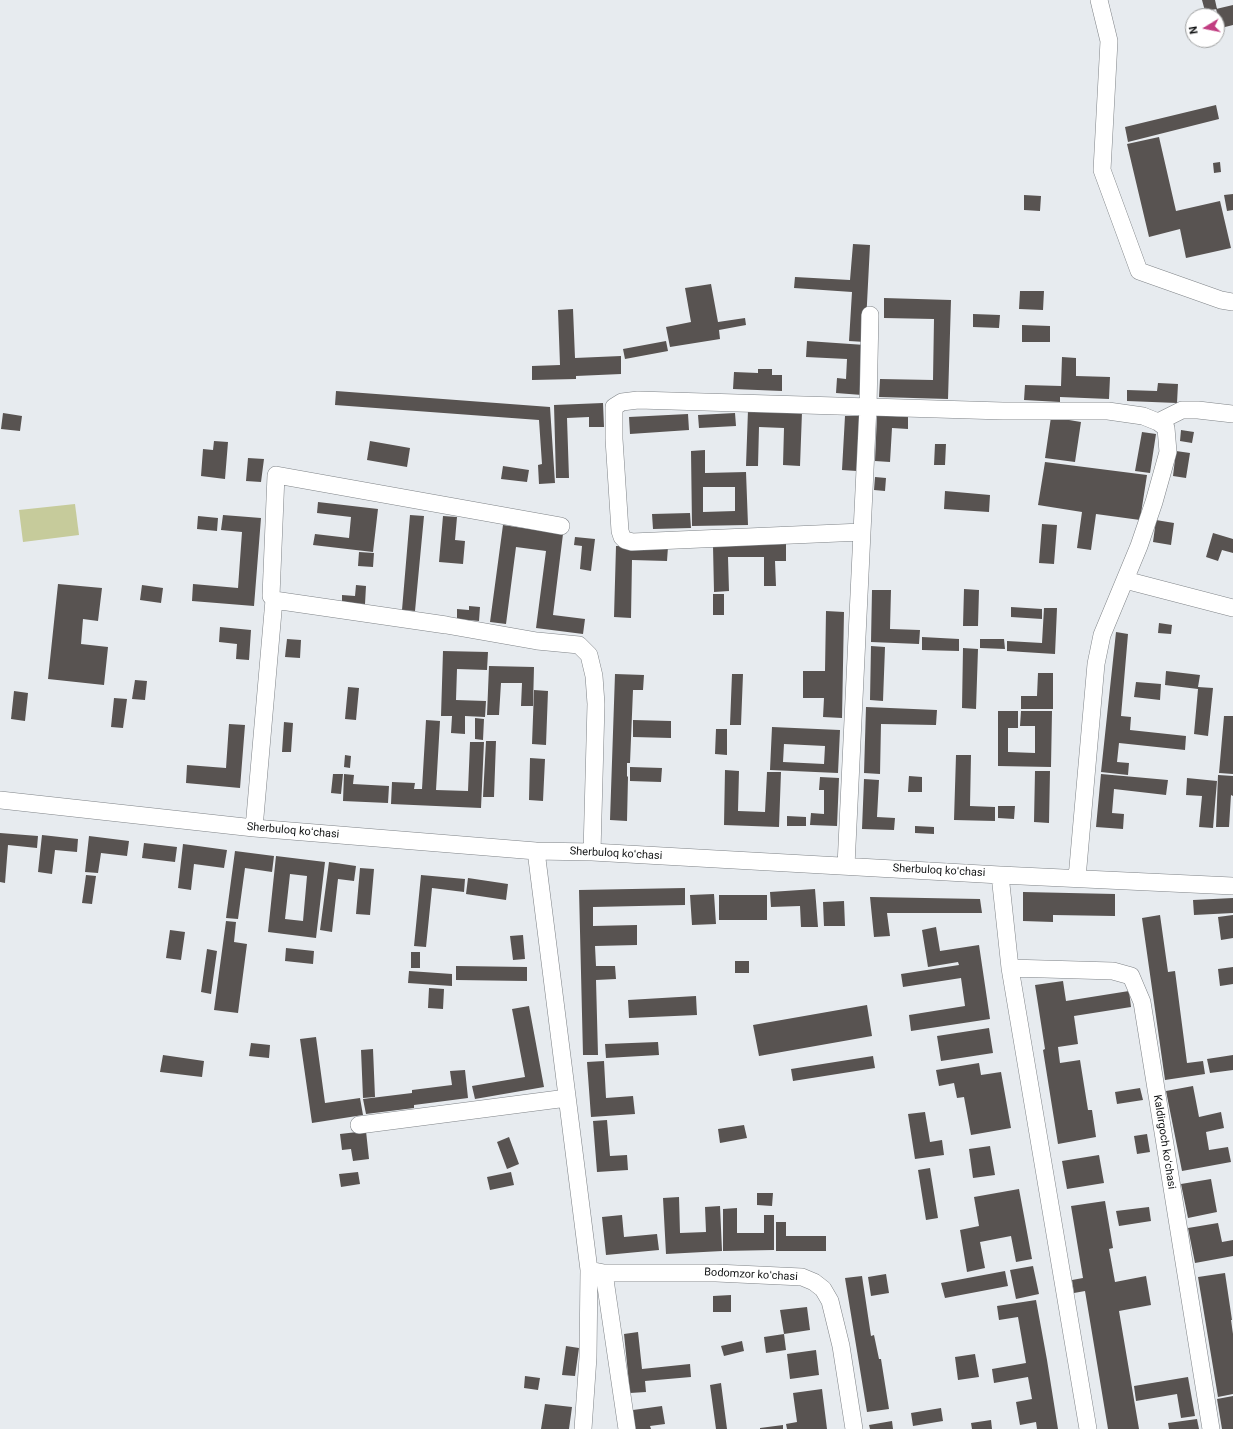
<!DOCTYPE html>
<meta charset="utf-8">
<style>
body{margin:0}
#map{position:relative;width:1233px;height:1429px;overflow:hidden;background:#e7ebef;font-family:Roboto,sans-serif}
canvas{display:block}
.north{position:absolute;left:1185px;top:8px;width:40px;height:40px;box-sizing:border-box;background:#fff;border:1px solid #a0a1a1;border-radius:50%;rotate:260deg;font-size:11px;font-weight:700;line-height:16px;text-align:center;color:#121415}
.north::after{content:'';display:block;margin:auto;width:14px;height:18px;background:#c13d81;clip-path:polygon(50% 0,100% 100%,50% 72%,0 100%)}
</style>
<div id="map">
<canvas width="1233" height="1429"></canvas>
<div class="north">N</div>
</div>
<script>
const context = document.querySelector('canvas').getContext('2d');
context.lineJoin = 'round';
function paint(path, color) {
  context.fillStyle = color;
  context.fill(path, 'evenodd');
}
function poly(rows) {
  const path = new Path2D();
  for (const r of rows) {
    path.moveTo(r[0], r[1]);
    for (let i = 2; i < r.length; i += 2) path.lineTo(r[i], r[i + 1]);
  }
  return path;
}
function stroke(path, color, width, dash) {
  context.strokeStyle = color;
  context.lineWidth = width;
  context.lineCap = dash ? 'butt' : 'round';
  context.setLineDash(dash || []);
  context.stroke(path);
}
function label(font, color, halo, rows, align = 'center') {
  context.font = font + ' Roboto,sans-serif';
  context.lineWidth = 4;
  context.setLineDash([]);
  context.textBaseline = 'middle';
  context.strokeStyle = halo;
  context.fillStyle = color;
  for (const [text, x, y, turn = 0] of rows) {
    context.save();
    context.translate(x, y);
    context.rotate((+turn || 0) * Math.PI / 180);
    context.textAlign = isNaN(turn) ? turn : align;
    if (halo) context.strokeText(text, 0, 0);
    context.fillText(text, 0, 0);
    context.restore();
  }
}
const green = poly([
 [75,504,79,535,23,542,19,510]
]);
const building = poly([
 [1202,0,1215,0,1217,9,1205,11],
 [1233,5,1233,25,1221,28,1216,9],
 [1216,105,1219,119,1128,142,1125,127],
 [1159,137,1176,211,1220,201,1231,248,1186,258,1180,229,1149,237,1127,144],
 [1220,162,1221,172,1214,173,1213,163],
 [1233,194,1233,210,1227,211,1224,195],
 [1024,195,1041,196,1040,211,1024,210],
 [853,244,870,245,865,342,849,341,852,292,794,288,795,277,850,280],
 [711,284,718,322,745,318,746,325,719,330,720,339,670,347,666,327,691,322,685,288],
 [1020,291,1044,291,1043,310,1019,309],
 [884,298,951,300,948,399,879,397,880,379,933,380,934,319,884,318],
 [573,309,575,358,621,356,621,374,576,376,576,379,532,380,532,366,560,365,558,310],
 [973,314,1000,315,999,328,973,327],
 [1022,325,1050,326,1050,342,1022,342],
 [666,341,668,351,625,359,623,349],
 [807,341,865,345,862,395,836,393,837,378,846,379,847,359,806,357],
 [1062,357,1076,358,1076,376,1110,377,1109,399,1060,397,1060,402,1024,400,1025,385,1061,386],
 [758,369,772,369,772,375,782,375,782,391,733,389,734,372,758,373],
 [1158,383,1178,384,1177,403,1127,401,1127,390,1157,391],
 [336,391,550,407,555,483,539,484,538,465,542,464,539,420,335,405],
 [603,403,604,427,589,427,589,417,567,418,569,478,556,478,554,405],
 [748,410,802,412,800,466,783,465,784,428,759,427,758,466,746,466],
 [3,413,22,416,20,431,1,429],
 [735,413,736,426,699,428,698,415],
 [688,414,689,430,630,434,629,417],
 [877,415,908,417,908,429,892,428,890,462,875,461],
 [845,416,860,416,857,471,842,470],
 [1051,417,1081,422,1075,462,1045,458],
 [1181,430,1194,432,1192,443,1180,441],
 [1142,432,1156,434,1150,473,1135,471],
 [214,441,228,442,225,479,201,476,203,449,213,450],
 [370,441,410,448,407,467,367,460],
 [935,444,946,444,945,465,934,465],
 [705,450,705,473,746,472,748,525,692,526,691,451],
 [703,487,735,487,735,511,703,512],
 [1176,451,1190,453,1186,478,1173,476],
 [248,458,264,459,261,482,246,481],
 [1045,462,1147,475,1140,520,1096,514,1091,550,1077,548,1082,512,1038,505],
 [503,466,529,470,527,482,501,479],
 [875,477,886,478,885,491,874,490],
 [945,491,990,495,989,512,944,509],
 [318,502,378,509,373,552,313,545,315,534,349,538,351,517,317,513],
 [690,513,691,528,653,529,652,514],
 [223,515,261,518,254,606,192,601,193,584,238,588,242,532,221,530],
 [410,515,424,516,415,611,402,610],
 [198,516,218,518,217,531,197,529],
 [443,516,457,517,455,540,465,541,463,564,439,562],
 [1156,520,1174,523,1171,545,1153,542],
 [1042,524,1057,525,1054,564,1039,563],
 [503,525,563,534,553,615,585,619,583,634,536,628,546,551,516,547,506,624,490,622],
 [1213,533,1233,539,1233,553,1222,550,1218,561,1206,557],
 [575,537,595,539,591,571,580,569,582,546,574,545],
 [786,544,786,561,775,561,776,586,764,586,764,557,728,557,729,591,714,592,713,546],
 [616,546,668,547,667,561,632,560,631,618,614,617],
 [359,552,374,553,373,567,358,566],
 [58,584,102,588,98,621,83,619,81,644,108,647,104,685,48,679],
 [142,585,163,588,161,603,140,600],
 [356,585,366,586,365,604,342,603,342,595,355,596],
 [964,589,979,590,978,626,963,626],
 [872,590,891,590,890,629,920,630,919,644,871,642],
 [713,594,724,594,724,615,713,615],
 [469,606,480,607,479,621,457,619,457,609,469,610],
 [1011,607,1042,609,1042,619,1011,617],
 [1044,608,1057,608,1055,654,1007,651,1007,641,1042,643],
 [826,611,844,612,842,718,823,717,824,698,803,698,803,671,825,671],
 [1159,623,1172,625,1171,634,1158,633],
 [220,627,251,630,249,660,236,659,237,644,219,642],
 [1116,632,1128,634,1121,716,1131,717,1130,730,1186,736,1185,750,1119,743,1117,762,1129,763,1128,775,1101,772],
 [922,637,959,639,959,651,922,650],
 [287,639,301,640,300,658,285,657],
 [980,639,1004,639,1005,649,980,648],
 [871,646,885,647,883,701,870,700],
 [963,648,978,649,976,709,962,708],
 [443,651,488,652,487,670,457,669,456,700,486,701,485,717,465,716,465,734,451,733,452,716,441,716],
 [489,666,534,667,533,706,521,706,522,683,501,683,499,715,487,715],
 [1166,671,1200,675,1198,687,1213,688,1208,736,1194,734,1198,689,1165,685],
 [1038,673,1053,673,1053,709,1021,709,1021,696,1037,696],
 [615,674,644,675,643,690,633,690,630,763,627,763,627,776,628,777,627,821,610,820],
 [732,674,743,674,741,725,730,725],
 [135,680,147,681,145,700,132,699],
 [1136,682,1161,684,1160,700,1134,697],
 [348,687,359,688,356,720,345,719],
 [534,690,548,691,546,745,532,744],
 [14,691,28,693,25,721,11,719],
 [114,698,127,699,123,728,111,727],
 [866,707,937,710,936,725,881,724,880,774,864,773],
 [998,711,1018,711,1018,728,1008,728,1008,752,1035,753,1035,726,1020,726,1021,711,1052,711,1051,767,998,766],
 [1224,716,1233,716,1233,774,1219,773],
 [475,718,484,719,483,740,475,739],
 [426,720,440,721,436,790,468,791,470,742,484,742,481,808,391,804,392,782,415,783,414,789,422,789],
 [633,720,671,721,671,738,633,737],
 [284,722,293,723,291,752,282,752],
 [229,724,245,725,240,788,186,783,187,765,226,768],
 [772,727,840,730,838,773,770,770],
 [784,744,825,746,824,764,783,762],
 [716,729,727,729,727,755,715,754],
 [486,741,496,741,494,797,483,797],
 [345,755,351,756,350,768,344,767],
 [956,755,971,755,970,806,995,807,995,821,954,820],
 [530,758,545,759,543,801,529,800],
 [630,767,662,768,661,782,630,781],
 [725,770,739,771,738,811,765,812,767,772,781,772,779,827,724,825],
 [1035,771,1050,771,1049,823,1034,822],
 [333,774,343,774,341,794,331,793],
 [344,774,354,775,353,784,389,786,388,803,343,801],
 [1101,774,1168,780,1166,795,1114,789,1112,813,1124,814,1123,829,1096,827],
 [1218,775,1233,776,1233,796,1231,795,1229,827,1216,827],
 [909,776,922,777,922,792,908,792],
 [820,777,839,778,837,826,810,825,811,813,824,814,824,790,819,790],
 [1187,778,1217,781,1213,828,1199,827,1202,796,1186,795],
 [864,779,879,780,877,817,895,818,894,830,862,829],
 [998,806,1015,806,1014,819,998,818],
 [787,816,806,817,806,826,787,826],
 [915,826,934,827,934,834,915,833],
 [0,833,38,836,37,848,8,845,5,883,0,882],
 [42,835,78,839,77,852,55,850,52,874,38,872],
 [89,836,129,841,127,856,101,853,98,873,85,872],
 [144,843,177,847,175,862,142,858],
 [183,844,227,850,224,868,194,864,191,890,178,888],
 [235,851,274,856,272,872,245,868,238,919,226,918],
 [276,856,325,862,316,938,268,932],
 [290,874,307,876,303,921,285,919],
 [329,862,356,866,354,881,338,879,332,932,320,930],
 [360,868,374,869,370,915,356,914],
 [86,875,96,876,92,904,82,903],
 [421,875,465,879,464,892,432,888,426,947,414,946],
 [468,878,508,884,506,900,466,894],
 [685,888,685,905,593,907,593,926,637,925,637,945,595,946,596,966,615,966,616,979,596,980,598,1055,583,1055,579,890],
 [815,889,818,927,801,927,800,906,771,907,770,892],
 [1023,892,1115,894,1115,916,1053,915,1053,922,1023,921],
 [714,894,716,924,692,925,690,895],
 [719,895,767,895,767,920,719,920],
 [870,897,980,899,982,913,887,913,890,936,874,937],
 [1233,898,1233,913,1194,915,1193,900],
 [844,901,845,926,824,926,823,902],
 [1160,915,1168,972,1175,971,1187,1063,1203,1061,1205,1074,1165,1080,1142,918],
 [1233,915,1233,938,1221,940,1218,917],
 [226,921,236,922,234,942,247,944,238,1013,214,1010],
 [936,927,940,951,979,945,990,1019,911,1031,909,1015,965,1006,961,978,903,987,901,974,959,965,958,962,928,967,922,930],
 [170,930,185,932,181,960,166,958],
 [523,935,525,959,513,960,510,936],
 [286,948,314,951,313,964,285,961],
 [207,949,217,951,211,994,201,992],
 [411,952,420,952,420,968,411,968],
 [735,961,749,961,749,973,735,973],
 [456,966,527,967,527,981,456,980],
 [1233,967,1233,984,1220,986,1218,969],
 [409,971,452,974,452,986,408,983],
 [1063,981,1066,1001,1129,991,1131,1007,1074,1016,1078,1044,1058,1047,1060,1063,1080,1060,1088,1110,1092,1110,1096,1137,1058,1144,1043,1050,1045,1049,1035,985],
 [429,988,444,989,443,1009,428,1008],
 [696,996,697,1015,629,1018,628,1000],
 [867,1005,872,1036,759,1056,753,1025],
 [529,1006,544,1087,475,1099,472,1086,525,1077,512,1009],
 [989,1028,993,1053,941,1061,937,1036],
 [316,1037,325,1103,360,1098,363,1115,312,1123,300,1039],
 [658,1042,659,1055,606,1058,605,1044],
 [251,1043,270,1045,269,1058,249,1056],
 [373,1049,375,1097,363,1098,361,1050],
 [163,1055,204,1061,202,1077,160,1072],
 [1233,1055,1233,1070,1210,1073,1207,1059],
 [873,1056,875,1068,793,1081,791,1069],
 [604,1061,606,1098,633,1096,635,1114,591,1117,587,1062],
 [979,1063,981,1075,1001,1072,1011,1128,971,1135,964,1097,957,1098,954,1083,939,1086,936,1070],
 [465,1070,468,1098,414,1105,414,1108,366,1114,363,1099,412,1093,412,1090,452,1085,450,1071],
 [1193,1086,1199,1117,1221,1112,1224,1128,1206,1132,1209,1150,1228,1147,1231,1162,1182,1171,1166,1091],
 [1140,1088,1143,1100,1117,1104,1115,1092],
 [925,1112,930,1142,942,1140,944,1155,915,1159,908,1114],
 [607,1120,610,1156,627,1155,628,1170,597,1172,593,1121],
 [744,1125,747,1138,720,1143,718,1129],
 [366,1131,369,1159,353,1161,351,1149,342,1150,340,1134],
 [1147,1134,1150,1152,1137,1154,1134,1136],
 [509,1137,519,1164,507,1169,497,1142],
 [990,1146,995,1175,973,1178,969,1149],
 [1099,1155,1104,1183,1067,1189,1062,1161],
 [930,1168,938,1218,926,1220,918,1170],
 [358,1172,360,1184,341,1187,339,1174],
 [511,1172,514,1185,490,1190,487,1177],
 [1211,1179,1217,1212,1188,1218,1181,1184],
 [1019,1189,1032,1259,1016,1262,1011,1236,980,1242,985,1268,967,1272,960,1230,979,1226,974,1197],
 [757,1193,773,1193,772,1206,757,1205],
 [679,1197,680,1233,706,1232,705,1207,720,1206,722,1251,666,1254,663,1198],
 [1105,1201,1113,1248,1109,1249,1115,1282,1146,1276,1151,1305,1119,1311,1139,1429,1108,1429,1085,1291,1074,1293,1072,1280,1083,1278,1071,1206],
 [1149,1207,1151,1221,1119,1226,1116,1211],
 [737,1208,737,1233,764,1233,764,1215,774,1215,774,1250,723,1251,723,1209],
 [622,1215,624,1237,657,1234,659,1250,606,1255,602,1217],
 [776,1222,786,1222,786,1236,826,1236,826,1251,776,1251],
 [1218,1223,1222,1242,1233,1240,1233,1256,1195,1263,1188,1228],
 [1033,1266,1039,1294,1016,1299,1010,1270],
 [1005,1271,1008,1286,945,1298,941,1283],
 [1225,1273,1232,1320,1231,1320,1233,1334,1233,1394,1218,1397,1198,1277],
 [886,1274,889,1293,871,1296,868,1277],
 [862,1276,871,1336,874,1335,879,1359,881,1359,889,1409,867,1412,845,1278],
 [731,1295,731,1312,713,1312,713,1296],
 [1036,1300,1047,1360,1058,1429,1037,1429,1036,1422,1020,1425,1016,1402,1032,1399,1028,1377,994,1383,992,1369,1026,1363,1018,1317,999,1320,997,1306],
 [807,1307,810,1330,784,1334,786,1350,766,1353,764,1337,784,1334,780,1310],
 [638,1332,642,1369,690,1364,691,1377,645,1381,646,1392,630,1393,624,1334],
 [742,1341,744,1351,724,1356,721,1346],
 [566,1346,579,1348,575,1376,562,1375],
 [816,1350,819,1375,790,1379,787,1354],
 [975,1354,979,1377,958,1380,955,1357],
 [525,1376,540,1378,538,1390,524,1388],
 [1188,1377,1195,1416,1181,1418,1177,1394,1136,1401,1134,1386],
 [721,1383,727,1429,716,1429,710,1385],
 [822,1389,827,1429,787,1429,786,1424,797,1422,793,1393],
 [1233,1396,1233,1429,1222,1429,1217,1399],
 [545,1404,572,1407,569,1429,541,1429],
 [662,1406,665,1424,650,1426,651,1429,635,1429,633,1410],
 [941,1408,943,1421,913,1426,911,1413],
 [1197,1419,1199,1429,1169,1429,1168,1423],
 [991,1420,992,1429,972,1429,971,1423],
 [892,1421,893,1429,870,1429,869,1425],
 [783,1425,783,1429,760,1429,760,1428]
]);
const street = poly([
 [1099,0,1109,41,1102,170,1139,271,1221,300,1233,302],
 [1158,422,1182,410,1198,410,1233,414],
 [862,532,632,542,625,540,622,537,620,531,614,439,614,407,622,402,638,400,1003,411,1108,411,1143,416,1158,422,1166,428,1168,452,1154,502,1139,546,1102,635,1096,664,1077,878],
 [1125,580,1233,608],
 [274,600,446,625,537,641,579,645,589,655,594,676,596,704,592,852],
 [0,800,254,828,536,851,592,852,1000,875,1233,886],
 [254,828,274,600,271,596,276,475,561,526],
 [536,851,589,1270,588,1357,583,1429],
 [846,866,868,407,870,315],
 [1000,875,1010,968,1088,1429],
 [1010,968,1113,971,1131,976,1142,1002,1211,1429],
 [359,1125,567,1098],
 [589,1270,604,1273,716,1273,802,1277,814,1282,823,1289,830,1301,841,1346,854,1429],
 [604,1273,627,1429]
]);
const streetNames = [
 ["Sherbuloq koʻchasi",293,831,5],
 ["Sherbuloq koʻchasi",616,854,3],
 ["Sherbuloq koʻchasi",939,871,3],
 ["Kaldirgoch koʻchasi",1164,1142,81],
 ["Bodomzor koʻchasi",751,1275,3]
];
paint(green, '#c6cb9b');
paint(building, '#585351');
stroke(street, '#7f8387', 18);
stroke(street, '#fff', 17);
label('11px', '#121415', '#fff', streetNames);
</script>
